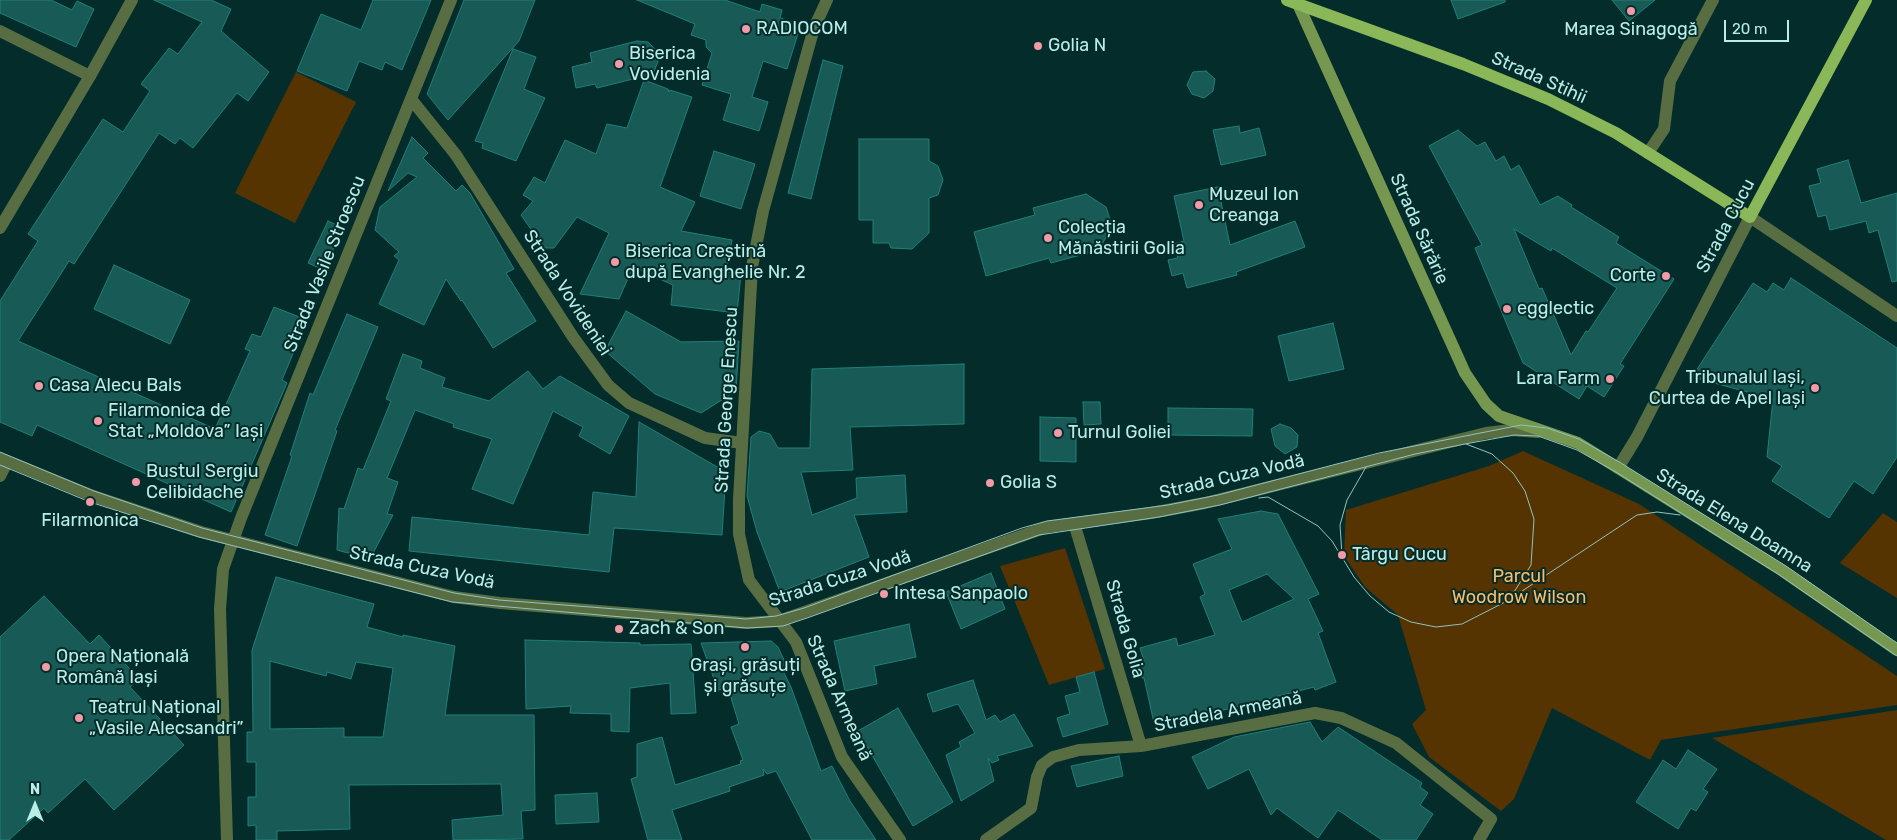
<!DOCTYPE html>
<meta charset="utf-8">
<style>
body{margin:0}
#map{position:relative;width:1897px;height:840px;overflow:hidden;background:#042c2a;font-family:Rubik,sans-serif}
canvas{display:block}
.north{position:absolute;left:10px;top:780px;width:50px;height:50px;-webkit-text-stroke:4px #042c2a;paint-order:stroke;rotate:0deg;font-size:14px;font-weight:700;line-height:20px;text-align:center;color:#b8ede8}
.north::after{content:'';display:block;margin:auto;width:18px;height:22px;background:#b8ede8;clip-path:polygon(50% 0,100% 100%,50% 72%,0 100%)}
.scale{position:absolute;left:1724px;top:20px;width:65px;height:22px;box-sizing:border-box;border:2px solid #b8ede8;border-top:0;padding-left:6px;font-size:15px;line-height:18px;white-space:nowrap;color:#b8ede8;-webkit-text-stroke:4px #042c2a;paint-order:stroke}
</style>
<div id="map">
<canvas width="1897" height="840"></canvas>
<div class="north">N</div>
<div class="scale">20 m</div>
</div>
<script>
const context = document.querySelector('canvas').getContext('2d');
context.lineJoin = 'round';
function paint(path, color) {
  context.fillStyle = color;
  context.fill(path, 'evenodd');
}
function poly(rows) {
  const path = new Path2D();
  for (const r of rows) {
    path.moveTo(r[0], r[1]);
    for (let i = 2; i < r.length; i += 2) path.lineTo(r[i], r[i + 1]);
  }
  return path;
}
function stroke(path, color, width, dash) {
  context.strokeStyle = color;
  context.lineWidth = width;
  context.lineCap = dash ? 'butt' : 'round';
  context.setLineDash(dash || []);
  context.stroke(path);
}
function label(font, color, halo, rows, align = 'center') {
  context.font = font + ' Rubik,sans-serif';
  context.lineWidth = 4;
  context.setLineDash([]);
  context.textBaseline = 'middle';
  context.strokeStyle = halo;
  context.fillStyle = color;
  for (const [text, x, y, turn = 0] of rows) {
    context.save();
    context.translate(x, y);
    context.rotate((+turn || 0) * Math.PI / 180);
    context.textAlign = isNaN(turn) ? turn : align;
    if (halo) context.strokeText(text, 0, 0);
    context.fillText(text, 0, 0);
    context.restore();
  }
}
const green = poly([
 [296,72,356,102,295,223,235,193],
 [1523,451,1639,504,1897,676,1897,705,1661,740,1650,760,1552,708,1514,799,1501,811,1429,757,1412,724,1426,710,1398,615,1365,587,1344,556,1346,510,1489,466],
 [1883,513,1897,522,1897,598,1840,563],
 [1065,548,1105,669,1049,685,1000,566],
 [1897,710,1897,840,1886,840,1712,738]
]);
const building = poly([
 [0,0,51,0,72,10,77,1,94,9,76,47,0,13,0,0],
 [154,0,211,0,231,9,221,31,269,72,248,101,237,93,193,148,180,138,175,144,159,133,74,264,69,261,18,341,215,429,250,351,245,349,252,334,261,337,274,307,307,320,282,380,287,383,231,512,37,425,32,436,0,422,0,301,38,241,28,234,103,119,123,132,150,91,141,84,169,48,178,54,202,22,154,0],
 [373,0,431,0,402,70,385,62,382,70,359,61,347,91,297,71,321,14,361,30,373,0],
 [464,0,535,0,519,41,448,120,427,94,464,0],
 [637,0,725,0,760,12,762,4,782,10,780,18,801,24,787,69,763,61,752,97,768,102,759,131,723,120,731,94,702,85,712,53,706,47,706,40,691,35,695,24,637,0],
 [1451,0,1505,0,1505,2,1458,19,1451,0],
 [1612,0,1655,0,1629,21,1612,0],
 [637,41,648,42,657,51,659,59,653,74,597,88,595,84,576,88,572,67,592,62,590,53,637,41],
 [513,49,536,57,524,89,545,98,516,161,482,148,483,143,475,141,513,49],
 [823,60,843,66,811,199,788,193,823,60],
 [1206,71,1215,79,1213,91,1204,98,1192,94,1187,85,1193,72,1206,71],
 [644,80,668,89,669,92,670,90,692,97,660,187,695,202,681,231,732,240,726,272,741,274,737,313,671,305,673,285,633,267,619,299,580,294,609,233,577,217,554,248,544,248,521,215,533,201,523,195,534,177,545,183,565,140,596,154,607,124,627,128,644,80],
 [1239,126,1240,133,1259,128,1266,155,1221,165,1213,130,1239,126],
 [1458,130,1477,146,1485,142,1496,161,1504,156,1511,170,1519,165,1540,205,1558,196,1572,205,1571,207,1619,237,1616,243,1674,279,1620,364,1624,366,1604,397,1587,386,1579,399,1523,363,1475,248,1482,245,1429,146,1458,130],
 [1514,229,1551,251,1552,248,1617,288,1588,332,1586,331,1571,355,1542,288,1539,289,1514,229],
 [412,137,428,153,423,158,456,191,462,185,470,193,514,269,506,273,536,321,493,348,462,300,461,301,446,279,424,325,379,304,399,260,394,256,399,252,375,230,380,207,417,177,408,173,388,191,412,137],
 [859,139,929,139,929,161,938,166,943,180,938,195,929,198,929,233,912,249,891,248,889,243,873,243,873,220,859,220,859,139],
 [714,151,755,164,741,209,700,196,714,151],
 [1848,160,1861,203,1897,193,1897,281,1892,282,1878,230,1869,233,1866,221,1830,230,1826,215,1818,217,1809,186,1821,183,1817,169,1848,160],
 [1218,187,1230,245,1295,221,1305,247,1236,272,1237,275,1187,288,1183,273,1172,276,1168,260,1178,258,1174,244,1184,241,1174,196,1218,187],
 [1086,194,1106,207,1112,226,1099,250,1051,263,1049,258,986,276,974,232,1035,215,1033,208,1086,194],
 [328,221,343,228,324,270,308,263,328,221],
 [114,265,190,300,170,344,94,309,114,265],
 [1791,278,1897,348,1897,457,1873,494,1854,481,1829,518,1772,481,1782,466,1767,457,1773,399,1692,377,1753,283,1767,292,1773,283,1784,290,1791,278],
 [626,311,681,342,739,341,736,391,701,413,655,394,605,351,626,311],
 [347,314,378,327,335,430,337,431,297,546,265,535,292,456,290,455,310,393,313,395,347,314],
 [1333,323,1344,369,1289,381,1278,336,1333,323],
 [403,354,422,361,420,368,445,378,442,387,489,401,528,371,543,389,560,376,629,416,610,454,579,436,583,427,553,411,513,504,472,489,492,439,453,427,454,424,415,410,387,478,398,482,387,514,393,515,370,559,337,550,339,508,344,509,358,468,363,470,391,401,386,399,403,354],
 [964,364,964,424,850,427,853,470,801,472,812,515,857,498,856,478,905,475,907,512,854,515,869,557,780,592,757,532,747,496,751,437,759,431,770,434,778,448,810,448,812,369,964,364],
 [1083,402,1100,402,1101,424,1084,425,1083,402],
 [1168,408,1253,409,1252,436,1168,435,1168,408],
 [1040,417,1076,418,1076,462,1040,461,1040,417],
 [639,422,726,472,722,535,614,528,609,572,409,551,412,517,589,535,593,492,636,497,639,422],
 [1280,424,1291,428,1298,435,1297,447,1285,454,1275,446,1271,429,1280,424],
 [1261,511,1278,514,1319,594,1308,599,1323,631,1318,633,1336,682,1315,690,1314,687,1212,713,1212,710,1154,723,1144,678,1142,678,1138,663,1144,661,1140,648,1176,638,1178,646,1215,635,1200,597,1205,594,1193,564,1232,549,1218,519,1261,511],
 [1267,574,1294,599,1242,622,1229,590,1267,574],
 [991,573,1005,609,961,629,946,592,991,573],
 [276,577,374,604,367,627,403,637,403,635,455,646,445,715,534,715,535,810,521,811,523,839,453,840,452,820,503,815,501,784,349,785,350,829,277,831,277,840,256,840,256,825,248,826,248,797,256,797,256,762,247,762,247,732,253,732,252,650,276,577],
 [270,661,326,676,327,672,351,679,356,662,393,668,383,737,344,737,344,728,270,729,270,661],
 [44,596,90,644,99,635,139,679,130,687,184,745,114,810,85,779,48,813,44,808,9,840,0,840,0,637,44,596],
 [909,624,916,657,874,666,877,684,845,691,834,641,909,624],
 [525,640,640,643,640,645,691,644,696,713,671,714,670,683,630,688,629,732,611,731,611,714,570,713,571,706,526,709,525,640],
 [771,641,778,647,786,664,781,667,791,687,821,771,832,766,850,801,876,840,812,840,776,771,767,774,763,769,764,775,729,787,730,791,672,810,682,840,648,840,631,779,637,777,637,744,662,737,675,785,741,764,740,761,743,760,731,727,739,724,728,688,718,690,701,643,771,641],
 [1094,672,1108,724,1063,737,1057,718,1070,714,1065,696,1080,692,1076,677,1094,672],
 [973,680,986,720,995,715,1000,722,1014,714,1033,746,997,756,999,760,992,763,988,758,994,781,961,801,946,755,961,747,959,742,975,733,958,704,933,712,927,694,973,680],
 [898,708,953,802,913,826,858,731,898,708],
 [1310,722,1322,742,1338,727,1422,783,1420,787,1428,793,1420,805,1433,814,1416,840,1382,840,1338,810,1318,838,1277,808,1271,815,1249,769,1208,789,1192,757,1234,737,1310,722],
 [1688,750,1717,769,1703,789,1708,792,1696,811,1691,808,1678,829,1636,802,1663,760,1676,769,1688,750],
 [1119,756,1123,776,1077,787,1071,766,1119,756],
 [597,793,599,822,556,824,555,795,597,793]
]);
const pedestrian = poly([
 [1341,718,1396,743,1491,819,1479,840]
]);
const minor = poly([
 [0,31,90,76],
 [411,99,456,155,573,337,608,385,629,403,705,438,742,443],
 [1648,153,1664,129,1670,81,1713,0],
 [1750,217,1897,316],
 [0,458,93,496,201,532,454,597,500,603,746,623,779,621,1047,527,1151,513,1205,503,1486,433,1511,430,1538,432],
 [1074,523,1141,746],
 [227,840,220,609,223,569,241,518,451,0],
 [986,840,1031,808,1037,777,1042,765,1053,757,1079,750,1141,746,1315,713,1341,718]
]);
const tertiary = poly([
 [827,0,814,28,763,211,752,267,739,499,739,534,749,580,796,642,842,757,900,840],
 [0,228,90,76,132,0],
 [1618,468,1637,437,1750,217],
 [0,476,7,462]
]);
const secondary = poly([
 [1298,4,1465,373,1486,404,1499,416,1578,443,1783,571,1897,650]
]);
const primary = poly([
 [1287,0,1463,64,1548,99,1616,133,1750,217,1866,0]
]);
const tram = poly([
 [0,452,94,491,202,528,454,593,499,600,746,619,776,616,804,608,1022,528,1047,521,1168,505,1218,495,1379,453,1521,425,1547,428,1579,439,1621,463,1786,566,1897,643],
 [0,465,90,502,199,537,452,602,747,628,783,626,807,618,1039,535,1159,517,1220,505,1415,454,1465,444,1514,435,1538,436,1577,450,1616,472,1778,574,1897,656],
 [1259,498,1268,497,1318,526,1332,541,1354,577,1370,596,1389,612,1411,622,1436,627,1462,624,1509,600,1531,565,1534,519,1525,491,1513,473,1492,454,1466,444],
 [1342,555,1340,525,1347,500,1366,467],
 [1513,597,1637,515,1657,512,1680,515]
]);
const markers = [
 [1631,11,5,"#f39aa8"],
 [746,29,5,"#f39aa8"],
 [1038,46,5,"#f39aa8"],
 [619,64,5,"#f39aa8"],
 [1199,205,5,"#f39aa8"],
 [1048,238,5,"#f39aa8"],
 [615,262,5,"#f39aa8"],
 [1666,276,5,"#f39aa8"],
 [1507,309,5,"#f39aa8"],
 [1610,379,5,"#f39aa8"],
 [39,386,5,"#f39aa8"],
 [1815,388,5,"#f39aa8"],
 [98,421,5,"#f39aa8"],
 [1058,433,5,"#f39aa8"],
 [136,482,5,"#f39aa8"],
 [990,483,5,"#f39aa8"],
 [90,502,5,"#f39aa8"],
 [1342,555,5,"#f39aa8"],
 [884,594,5,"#f39aa8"],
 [619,629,5,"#f39aa8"],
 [745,647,5,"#f39aa8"],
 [46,667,5,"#f39aa8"],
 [79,718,5,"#f39aa8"]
];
const poiNames = [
 ["RADIOCOM",756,29],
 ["Marea Sinagogă",1631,30,"center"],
 ["Golia N",1048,46],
 ["Biserica",629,54],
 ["Vovidenia",629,75],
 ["Muzeul Ion",1209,195],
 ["Creanga",1209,216],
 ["Colecția",1058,228],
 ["Mănăstirii Golia",1058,249],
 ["Biserica Creștină",625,252],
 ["după Evanghelie Nr. 2",625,273],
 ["Corte",1656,276,"right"],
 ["egglectic",1517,309],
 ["Tribunalul Iași,",1805,378,"right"],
 ["Curtea de Apel Iași",1805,399,"right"],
 ["Lara Farm",1600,379,"right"],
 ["Casa Alecu Bals",49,386],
 ["Filarmonica de",108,411],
 ["Stat „Moldova” Iași",108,432],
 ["Turnul Goliei",1068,433],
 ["Bustul Sergiu",146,472],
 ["Celibidache",146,493],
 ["Golia S",1000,483],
 ["Filarmonica",90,521,"center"],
 ["Târgu Cucu",1352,555],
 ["Intesa Sanpaolo",894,594],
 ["Zach & Son",629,629],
 ["Opera Națională",56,657],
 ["Română Iași",56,678],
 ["Grași, grăsuți",745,666,"center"],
 ["și grăsuțe",745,687,"center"],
 ["Teatrul Național",89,708],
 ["„Vasile Alecsandri”",89,729]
];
const streetNames = [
 ["Strada Stihii",1539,78,24],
 ["Strada Cucu",1726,226,-62],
 ["Strada Sărărie",1419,229,66],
 ["Strada Vasile Stroescu",325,264,-68],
 ["Strada Vovideniei",567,293,57],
 ["Strada George Enescu",727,400,-87],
 ["Strada Cuza Vodă",1232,477,-13],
 ["Strada Elena Doamna",1734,521,32],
 ["Strada Cuza Vodă",422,568,12],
 ["Strada Cuza Vodă",840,579,-18],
 ["Strada Golia",1125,629,74],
 ["Strada Armeană",839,698,66],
 ["Stradela Armeană",1228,712,-11]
];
const parkNames = [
 ["Parcul",1519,577],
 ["Woodrow Wilson",1519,598]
];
paint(green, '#553402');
paint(building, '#185a56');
stroke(building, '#1e807b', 1);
stroke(pedestrian, '#586e42', 12);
stroke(minor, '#586e42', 12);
stroke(tertiary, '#586e42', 12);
stroke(secondary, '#75974f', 12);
stroke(primary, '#8ab758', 12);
stroke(tram, '#91c3be', 1);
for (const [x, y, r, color] of markers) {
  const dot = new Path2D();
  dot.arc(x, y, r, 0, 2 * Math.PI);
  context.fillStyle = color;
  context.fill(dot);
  stroke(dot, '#042c2a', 2);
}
label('18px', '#b8ede8', '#042c2a', poiNames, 'left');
label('18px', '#b8ede8', '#042c2a', streetNames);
label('18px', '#feba66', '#042c2a', parkNames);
</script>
